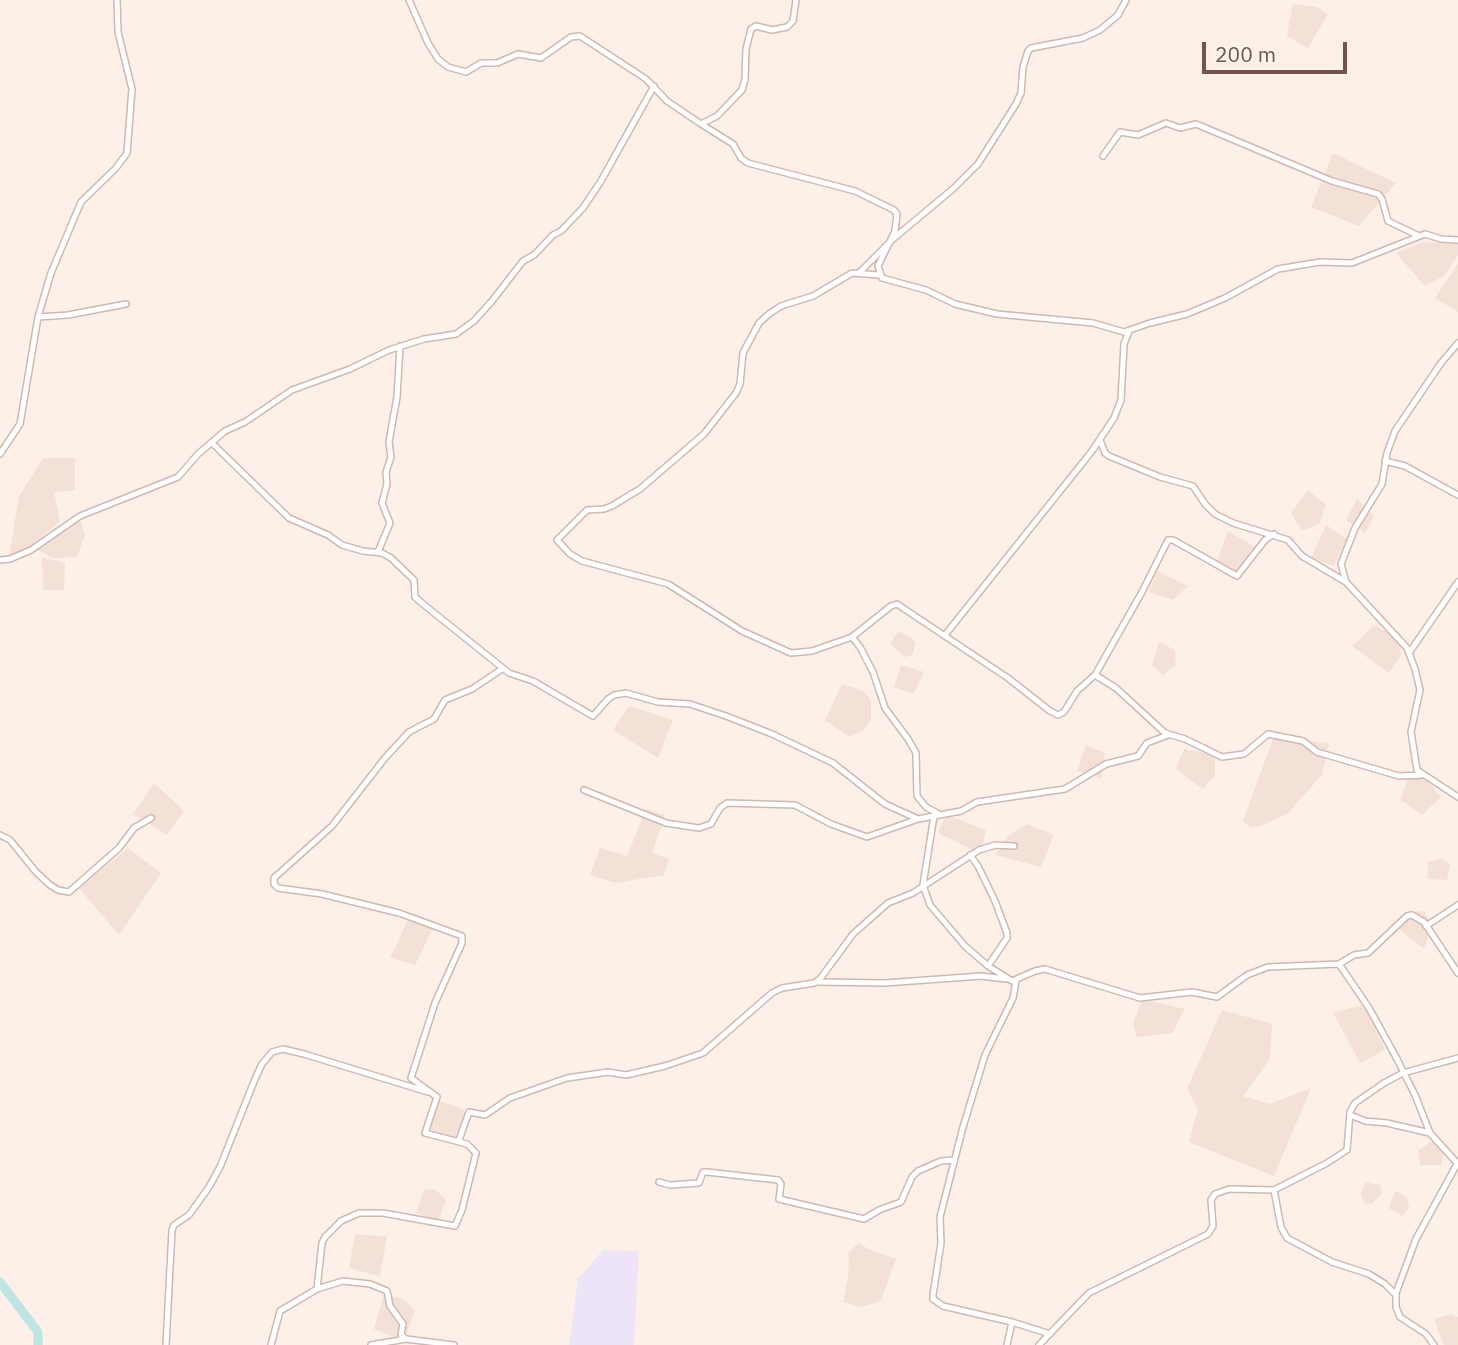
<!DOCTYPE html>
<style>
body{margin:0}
#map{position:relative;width:1458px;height:1345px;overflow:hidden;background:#fcf0e8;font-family:"IBM Plex Sans",sans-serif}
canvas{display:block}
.scale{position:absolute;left:1202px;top:42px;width:145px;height:32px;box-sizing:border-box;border:4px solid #75534d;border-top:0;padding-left:9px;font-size:21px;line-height:24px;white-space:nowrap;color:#75534d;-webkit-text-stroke:5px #fef5ee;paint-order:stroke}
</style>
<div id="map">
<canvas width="1458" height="1345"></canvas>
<div class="scale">200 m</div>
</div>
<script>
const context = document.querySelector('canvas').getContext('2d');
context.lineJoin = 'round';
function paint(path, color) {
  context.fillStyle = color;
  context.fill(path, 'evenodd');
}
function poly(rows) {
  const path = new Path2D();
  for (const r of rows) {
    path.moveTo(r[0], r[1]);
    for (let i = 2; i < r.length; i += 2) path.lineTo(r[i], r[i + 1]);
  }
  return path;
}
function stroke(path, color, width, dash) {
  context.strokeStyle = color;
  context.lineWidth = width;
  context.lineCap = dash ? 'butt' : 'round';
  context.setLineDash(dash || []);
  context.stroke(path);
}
const residential = poly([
 [1293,4,1317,7,1328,14,1308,48,1287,36],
 [1333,153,1396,183,1359,226,1311,207],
 [1423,242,1458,244,1458,255,1444,276,1425,286,1396,253],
 [1458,264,1458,312,1435,298],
 [43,458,75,458,75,490,54,492,60,521,28,548,9,556,19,496],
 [1308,490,1326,505,1319,524,1302,531,1291,513],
 [1357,499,1374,516,1365,533,1346,520],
 [80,520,85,534,77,557,53,558,36,549,57,531],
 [1326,525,1347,539,1334,566,1311,558],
 [1228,531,1257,548,1240,574,1217,561],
 [42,557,65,563,64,590,43,590],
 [1157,571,1188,586,1173,600,1149,592],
 [1374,625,1396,637,1401,655,1389,673,1352,646],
 [898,631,910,637,916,643,912,655,905,657,890,644],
 [1159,642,1175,650,1176,665,1163,675,1152,665],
 [901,665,924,672,913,694,894,687],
 [842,684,863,691,871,700,871,719,863,731,849,737,825,720],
 [629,706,673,720,658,758,613,730],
 [1273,739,1329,743,1322,775,1287,814,1263,825,1251,828,1243,821],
 [1086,745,1105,753,1101,778,1077,771],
 [1184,749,1215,755,1215,776,1202,789,1176,769],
 [1409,775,1428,781,1441,797,1422,815,1401,800],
 [154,783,184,811,167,835,133,814],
 [646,809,665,815,652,853,669,859,664,875,615,883,590,875,600,848,627,856],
 [946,815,986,830,983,844,973,850,938,833],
 [1027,824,1054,835,1041,867,995,855,1008,836],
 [128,848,161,873,119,935,79,888],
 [1442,858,1450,865,1447,880,1427,879,1428,862],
 [1424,911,1432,924,1424,949,1400,930,1406,913],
 [408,920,434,926,415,965,390,958],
 [1142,999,1185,1009,1172,1033,1137,1037,1133,1024],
 [1366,1005,1385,1050,1360,1063,1333,1012],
 [1222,1010,1272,1024,1270,1059,1243,1096,1270,1104,1311,1088,1274,1176,1189,1142,1198,1109,1187,1089],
 [439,1101,461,1108,466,1113,455,1138,427,1129],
 [1432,1141,1443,1154,1441,1165,1420,1165,1418,1151],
 [1365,1182,1381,1185,1381,1195,1371,1204,1365,1204,1361,1194],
 [435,1189,446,1200,438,1221,416,1213,424,1190],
 [1395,1191,1407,1197,1409,1208,1402,1216,1389,1208],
 [355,1234,387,1237,380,1276,349,1268],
 [859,1243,868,1249,896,1259,881,1301,861,1307,843,1302,848,1277,849,1252],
 [384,1294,403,1299,415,1310,407,1333,394,1337,374,1329],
 [1451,1314,1458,1317,1458,1345,1444,1345,1434,1319]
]);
const education = poly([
 [603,1250,639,1251,634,1345,569,1345,578,1279]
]);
const river = poly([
 [0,1282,38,1332,38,1345]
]);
const street = poly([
 [409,0,428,43,438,59,448,67,466,72,481,63,497,63,518,54,541,58,571,37,580,36,646,79,667,101,701,124,717,116,742,90,745,79,746,49,751,29,756,26,772,30,787,27,793,21,796,0],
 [701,124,733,144,741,158,748,163,855,191,894,210,897,214,895,231,878,266,882,278,926,290,955,304,997,314,1093,323,1124,332,1150,323,1187,314,1225,298,1278,269,1320,262,1352,263,1425,234,1441,239,1458,240],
 [1103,156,1120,132,1138,135,1166,123,1180,128,1196,124,1332,181,1378,194,1382,199,1388,221,1417,235],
 [860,272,893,239,954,188,978,164,1016,104,1021,93,1023,67,1028,51,1031,48,1083,38,1100,30,1118,15,1126,0],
 [879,275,852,273,813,296,781,306,769,314,759,323,743,353,740,384,736,393,704,434,640,489,612,506,604,509,587,510,557,540,570,554,582,561,668,584,742,631,791,653,812,651,852,637,891,606,897,604,1008,678,1050,711,1058,715,1064,712,1077,691,1095,675,1142,592,1168,540,1173,540,1237,576,1265,540,1274,534],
 [38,317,68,315,126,304],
 [1100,440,1105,453,1109,456,1160,477,1193,486,1205,504,1215,514,1233,523,1288,540,1302,556,1346,582,1407,648,1415,669,1420,690,1411,732,1417,770,1458,797],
 [212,443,289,518,328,535,342,545,363,551,382,553,391,558,414,580,415,597,423,604,509,673,533,681,593,716,608,699,614,695,626,693,658,702,690,704,726,716,772,734,833,763,885,804,918,819],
 [0,454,20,424,38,317,51,273,81,202,116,168,127,153,132,89,118,32,117,0],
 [1385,461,1405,466,1458,495],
 [378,552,390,523,382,503,387,484,386,472,391,457,389,442,397,397,400,346],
 [0,560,10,559,31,550,80,516,178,477,198,454,225,431,245,422,292,390,350,369,389,350,424,339,456,334,474,321,492,301,523,261,534,255,553,235,561,231,583,208,601,181,654,86],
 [1346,582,1341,564,1355,528,1382,484,1387,453,1395,431,1441,363,1458,343],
 [945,635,1092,451,1114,418,1121,400,1124,344,1129,331],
 [852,637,860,647,873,672,885,708,908,739,916,753,917,796,926,807,939,814],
 [1409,653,1458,582],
 [1095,675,1116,688,1165,733,1185,739,1222,757,1244,754,1268,734,1303,741,1317,752,1399,776,1422,775],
 [584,790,666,823,699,828,711,824,720,808,727,803,795,805,831,824,867,837,918,819,961,811,977,802,1065,789,1106,764,1138,756,1147,743,1168,735],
 [934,816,923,885,930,905,965,946,988,966,1012,981,1035,971,1045,969,1140,998,1192,992,1217,997,1247,975,1268,967,1339,964,1354,955,1368,953,1407,916,1412,915,1424,922,1458,973],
 [0,835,10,840,36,872,50,885,58,890,69,892,119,848,134,828,151,818],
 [970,855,978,866,995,901,1007,933,1007,938,988,966],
 [1426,926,1458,905],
 [1339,964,1369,1008,1397,1059,1415,1095,1430,1133,1458,1164],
 [1016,981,1013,998,985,1055,963,1127,940,1217,941,1243,933,1295,933,1299,943,1306,1012,1322,1050,1334],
 [817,982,885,983,981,976,1006,979],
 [1350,1115,1365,1121,1387,1123,1430,1133],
 [459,1140,469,1112,485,1115,510,1098,567,1078,608,1072,626,1075,665,1066,703,1053,772,993,782,988,814,983,820,979,853,934,888,903,913,893,979,850,995,845,1014,846],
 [659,1182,670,1185,699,1183,703,1172,707,1172,778,1180,781,1184,779,1199,864,1219,879,1210,901,1202,912,1177,918,1171,941,1161,954,1160],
 [1274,1190,1281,1227,1287,1238,1332,1262,1369,1274,1385,1284,1396,1295],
 [317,1289,343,1281,370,1284,387,1291,390,1306,403,1324,401,1335,406,1339],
 [166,1345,172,1230,174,1225,189,1215,209,1187,220,1167,255,1079,262,1064,272,1052,283,1049,304,1054,428,1092],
 [271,1345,280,1311,317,1289,322,1243,325,1237,341,1221,359,1213,383,1213,455,1226,462,1210,476,1153,467,1144,425,1133,437,1097,411,1078,435,1003,462,943,462,936,399,913,322,894,278,888,274,884,274,878,332,826,385,758,409,732,434,719,445,700,472,689,502,669],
 [371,1345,406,1339,454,1345],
 [1007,1345,1012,1322],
 [1039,1345,1089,1293,1208,1234,1213,1226,1211,1200,1215,1194,1229,1189,1274,1190,1327,1163,1347,1150,1350,1112,1355,1103,1384,1083,1403,1073,1458,1058],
 [1434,1345,1426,1334,1400,1317,1396,1307,1396,1293,1416,1239,1457,1164]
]);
paint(residential, '#f3e0d6');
paint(education, '#ede4f8');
stroke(river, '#bce5e3', 9);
stroke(street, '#cfb8b1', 8);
stroke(street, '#fff', 5);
</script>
